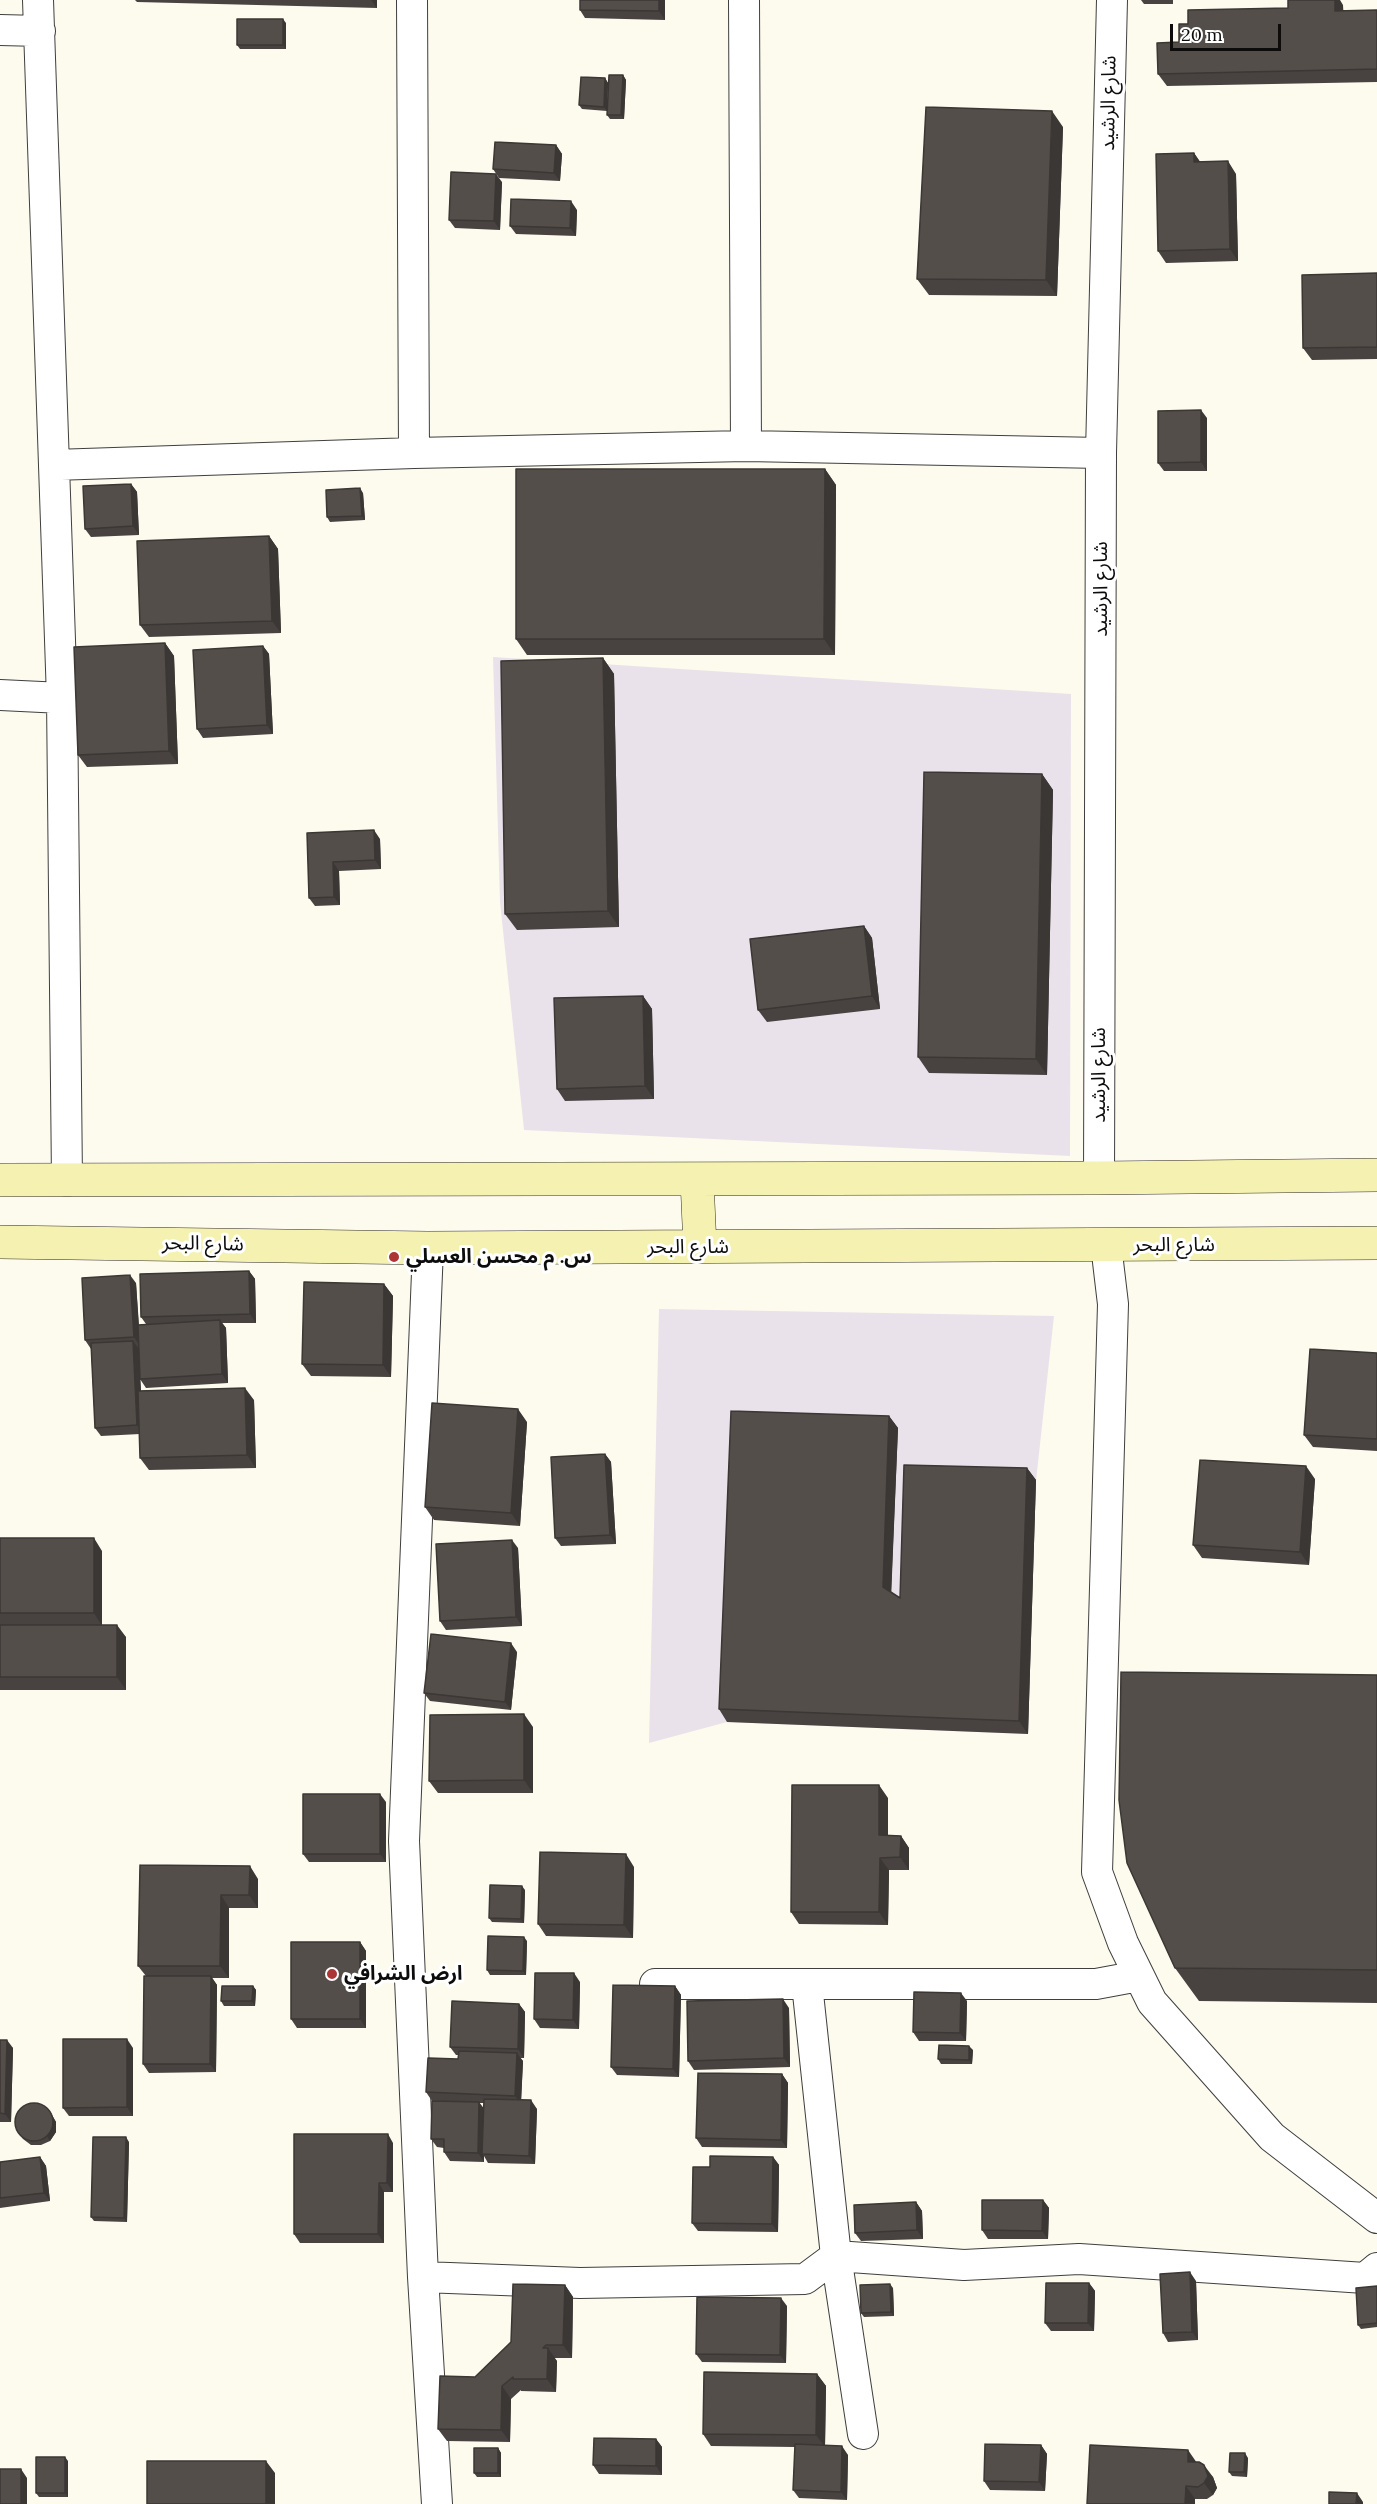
<!DOCTYPE html>
<meta charset="utf-8">
<style>
body{margin:0}
#map{position:relative;width:1377px;height:2504px;overflow:hidden;background:#fdfbee;font-family:Lora,serif}
canvas{display:block}
.scale{position:absolute;left:1170px;top:24px;width:111px;height:27px;box-sizing:border-box;border:3px solid #0c0c0c;border-top:0;padding-left:8px;font-size:18px;line-height:21px;white-space:nowrap;color:#0c0c0c;-webkit-text-stroke:4px #fff;paint-order:stroke}
</style>
<div id="map">
<canvas width="1377" height="2504"></canvas>
<div class="scale">20 m</div>
</div>
<script>
const context = document.querySelector('canvas').getContext('2d');
context.lineJoin = 'round';
function paint(path, color) {
  context.fillStyle = color;
  context.fill(path, 'evenodd');
}
function poly(rows) {
  const path = new Path2D();
  for (const r of rows) {
    if (r.length === 3) {
      path.moveTo(r[0] + r[2], r[1]);
      path.arc(r[0], r[1], r[2], 0, 2 * Math.PI);
      continue;
    }
    path.moveTo(r[0], r[1]);
    for (let i = 2; i < r.length; i += 2) path.lineTo(r[i], r[i + 1]);
  }
  return path;
}
function stroke(path, color, width, dash) {
  context.strokeStyle = color;
  context.lineWidth = width;
  context.lineCap = dash ? 'butt' : 'round';
  context.setLineDash(dash || []);
  context.stroke(path);
}
function label(font, color, halo, rows, align = 'center') {
  context.font = font + ' Lora,"Noto Sans Arabic",serif';
  context.lineWidth = 6;
  context.setLineDash([]);
  context.textBaseline = 'middle';
  context.strokeStyle = halo;
  context.fillStyle = color;
  for (const [text, x, y, turn = 0] of rows) {
    context.save();
    context.translate(x, y);
    context.rotate((+turn || 0) * Math.PI / 180);
    context.textAlign = isNaN(turn) ? turn : align;
    if (halo) context.strokeText(text, 0, 0);
    context.fillText(text, 0, 0);
    context.restore();
  }
}
const industrial = poly([
 [493,657,1071,694,1070,1156,524,1130,500,902],
 [659,1309,1054,1316,1036,1481,1028,1734,727,1722,649,1743]
]);
const minor = poly([
 [38,0,62,698,67,1181],
 [412,0,414,453],
 [744,0,746,446],
 [0,30,40,31],
 [54,465,414,453,746,446,1101,453],
 [0,695,62,698],
 [1099,1178,1101,453,1112,0],
 [1106,1245,1113,1304,1097,1872,1123,1943,1152,2002,1272,2137,1377,2218],
 [655,1984,1096,1984,1139,1976],
 [807,1984,836,2256,863,2434],
 [423,2277,404,1841,428,1248],
 [437,2504,423,2277,580,2283,805,2279,836,2256,964,2265,1079,2259,1365,2278,1377,2268]
]);
const secondary = poly([
 [0,1180,1099,1178,1377,1175],
 [697,1180,700,1247],
 [0,1242,428,1248,1377,1243]
]);
const wall = poly([
 [135,0,377,0,377,8,137,2],
 [665,0,665,20,585,18,580,10],
 [1141,0,1173,0,1173,4,1144,4],
 [1343,5,1343,10,1377,10,1377,82,1167,86,1158,74,1179,42,1188,24,1288,8],
 [286,23,286,49,240,49,237,45],
 [623,75,626,80,624,119,610,119,607,115],
 [605,78,608,83,607,111,582,109,579,105],
 [1063,127,1057,296,929,295,917,279],
 [556,145,562,154,560,181,499,178,493,169],
 [1194,153,1200,162,1236,174,1238,261,1166,263,1158,251],
 [502,182,500,230,455,228,449,220],
 [577,210,576,236,516,234,510,226],
 [1377,273,1377,359,1312,360,1303,348],
 [1207,418,1207,471,1164,471,1158,463],
 [825,469,836,485,835,655,527,655,516,639],
 [131,484,137,492,139,535,91,537,85,529],
 [363,493,365,520,330,522,327,517],
 [269,536,278,549,281,633,149,637,140,625],
 [165,643,174,656,178,764,87,767,78,755],
 [263,646,269,654,273,734,203,738,197,729],
 [603,658,614,674,619,927,517,930,505,914],
 [1042,774,1053,790,1047,1075,929,1073,918,1057],
 [307,833,380,839,381,869,339,871,340,905,315,906,309,898],
 [864,926,872,938,880,1009,767,1022,758,1010],
 [643,996,652,1009,654,1099,565,1101,557,1089],
 [249,1271,255,1279,256,1323,222,1323,226,1328,228,1383,146,1388,140,1379,141,1391,254,1400,256,1468,149,1470,140,1458,140,1434,101,1436,95,1428,91,1349,85,1340,136,1283,139,1325,146,1324,141,1317],
 [384,1284,393,1296,391,1377,311,1376,302,1364],
 [1377,1353,1377,1451,1313,1447,1304,1435],
 [889,1416,898,1428,891,1592,900,1598,1027,1468,1036,1480,1028,1734,727,1722,719,1709],
 [527,1422,520,1526,434,1520,425,1507],
 [605,1454,611,1462,616,1544,561,1546,555,1538],
 [1315,1479,1309,1565,1202,1558,1193,1545],
 [0,1538,102,1551,102,1625,126,1637,126,1690,0,1690],
 [518,1548,522,1626,446,1630,440,1621],
 [517,1652,511,1710,430,1701,424,1693],
 [1377,1675,1377,2003,1199,2001,1175,1968],
 [533,1727,533,1793,438,1793,429,1781],
 [888,1798,888,1835,901,1836,909,1848,909,1870,889,1870,888,1925,799,1924,791,1912],
 [386,1802,386,1862,309,1862,303,1854],
 [140,1865,258,1879,258,1908,229,1908,229,1978,212,1978,217,1985,216,2072,149,2073,143,2064,146,1976,138,1966],
 [634,1867,633,1938,546,1936,538,1924],
 [525,1890,524,1923,492,1922,489,1918],
 [527,1941,526,1975,490,1975,487,1970],
 [360,1942,366,1951,366,2028,297,2028,291,2019],
 [580,1982,579,2029,540,2028,534,2019],
 [253,1986,256,1990,255,2006,224,2006,221,2001],
 [675,1986,681,1995,679,2077,617,2075,611,2067],
 [967,2001,966,2041,919,2041,913,2032],
 [519,2004,525,2012,524,2058,520,2058,523,2061,521,2100,537,2109,535,2164,488,2163,484,2156,484,2162,450,2161,444,2152,444,2148,437,2147,431,2139,432,2101,426,2092,458,2059,459,2055,456,2055,450,2047],
 [479,2103,484,2103,484,2109],
 [789,2008,790,2067,694,2070,688,2061],
 [0,2040,13,2048,11,2122,0,2122],
 [133,2048,133,2116,69,2116,63,2108],
 [973,2050,972,2064,941,2064,938,2059],
 [782,2074,788,2083,787,2148,702,2147,696,2138],
 [51,2113,56,2122,56,2132,50,2141,41,2145,31,2145,23,2139,20,2135],
 [129,2142,127,2222,94,2221,91,2217],
 [393,2143,393,2192,384,2192,384,2243,300,2243,294,2234],
 [40,2157,46,2166,50,2201,0,2208,0,2162],
 [773,2157,779,2165,778,2232,698,2231,692,2223,710,2167],
 [1043,2200,1049,2208,1048,2239,988,2239,982,2230],
 [916,2202,922,2211,923,2239,861,2241,855,2233],
 [1196,2281,1198,2340,1168,2342,1163,2333],
 [1089,2283,1095,2291,1094,2331,1051,2331,1045,2323],
 [565,2285,573,2297,572,2358,554,2358,557,2361,556,2392,521,2391,521,2390,511,2399,510,2442,447,2441,438,2429,475,2377,511,2342],
 [1377,2286,1377,2327,1361,2329,1358,2325],
 [893,2288,894,2316,864,2317,861,2313],
 [787,2306,786,2363,702,2362,696,2354],
 [817,2374,826,2386,825,2445,848,2455,847,2500,799,2498,793,2490,795,2447,711,2446,703,2434],
 [656,2439,662,2447,662,2475,599,2474,593,2465],
 [1041,2445,1047,2454,1045,2491,990,2490,984,2481],
 [498,2448,501,2453,501,2477,477,2477,474,2473],
 [1248,2458,1247,2477,1232,2476,1229,2472],
 [68,2461,68,2497,39,2497,36,2493],
 [1196,2462,1213,2477,1217,2488,1213,2495,1207,2499,1195,2499,1195,2504,1087,2504]
]);
const shadedWall = poly([
 [371,0,377,0,377,8],
 [659,0,665,0,665,20,659,11],
 [1335,0,1340,0,1343,5,1344,23,1335,11],
 [283,19,286,23,286,49,283,45],
 [623,75,626,80,624,119,621,115],
 [605,78,608,83,607,111,604,107],
 [1052,111,1063,127,1057,296,1046,280],
 [556,145,562,154,560,181,554,173],
 [1194,153,1203,166,1194,162],
 [1228,161,1236,174,1238,261,1230,249],
 [496,174,502,182,500,230,494,221],
 [571,201,577,210,576,236,570,228],
 [1201,410,1207,418,1207,471,1201,462],
 [825,469,836,485,835,655,824,639],
 [131,484,137,492,139,535,133,526],
 [360,488,363,493,365,520,362,516],
 [269,536,278,549,281,633,272,621],
 [165,643,174,656,178,764,169,751],
 [263,646,269,654,273,734,267,725],
 [603,658,614,674,619,927,608,911],
 [1042,774,1053,790,1047,1075,1036,1059],
 [374,830,380,839,381,869,375,860],
 [333,862,339,871,340,905,334,897],
 [864,926,872,938,880,1009,872,996],
 [643,996,652,1009,654,1099,645,1086],
 [249,1271,255,1279,256,1323,250,1314],
 [130,1275,136,1283,140,1346,134,1337],
 [384,1284,393,1296,391,1377,383,1365],
 [220,1320,226,1328,228,1383,222,1374],
 [133,1341,139,1349,143,1433,137,1425],
 [245,1388,254,1400,256,1468,247,1455],
 [518,1409,527,1422,520,1526,511,1513],
 [889,1416,898,1428,891,1599,883,1587],
 [605,1454,611,1462,616,1544,610,1535],
 [1306,1466,1315,1479,1309,1565,1300,1552],
 [1027,1468,1036,1480,1028,1734,1019,1721],
 [94,1538,102,1551,102,1626,94,1613],
 [512,1540,518,1548,522,1626,516,1617],
 [117,1625,126,1637,126,1690,117,1677],
 [511,1643,517,1652,511,1710,505,1702],
 [524,1714,533,1727,533,1793,524,1780],
 [879,1785,888,1798,888,1848,879,1835],
 [380,1794,386,1802,386,1862,380,1854],
 [901,1836,909,1848,909,1870,900,1857],
 [626,1854,634,1867,633,1938,624,1925],
 [880,1858,889,1870,888,1925,879,1912],
 [250,1866,258,1879,258,1908,249,1895],
 [522,1886,525,1890,524,1923,521,1919],
 [221,1895,229,1908,229,1978,220,1966],
 [524,1937,527,1941,526,1975,523,1971],
 [360,1942,366,1951,366,2028,360,2019],
 [574,1973,580,1982,579,2029,573,2020],
 [211,1976,217,1985,216,2072,210,2064],
 [253,1986,256,1990,255,2006,252,2001],
 [675,1986,681,1995,679,2077,673,2069],
 [961,1993,967,2001,966,2041,960,2033],
 [783,1999,789,2008,790,2067,784,2058],
 [519,2004,525,2012,524,2058,518,2049],
 [127,2039,133,2048,133,2116,127,2107],
 [7,2040,13,2048,11,2122,5,2114],
 [969,2046,973,2050,972,2064,969,2060],
 [517,2053,523,2061,521,2104,515,2096],
 [782,2074,788,2083,787,2148,781,2140],
 [531,2100,537,2109,535,2164,529,2156],
 [479,2102,485,2110,482,2154,484,2156,484,2162,478,2153],
 [48,2109,56,2122,56,2132,50,2141,47,2136],
 [388,2134,393,2143,393,2192,387,2183],
 [126,2137,129,2142,127,2222,124,2218],
 [40,2157,46,2166,50,2201,44,2193],
 [773,2157,779,2165,778,2232,772,2224],
 [379,2183,384,2192,384,2243,378,2234],
 [1043,2200,1049,2208,1048,2239,1042,2231],
 [916,2202,922,2211,923,2239,917,2230],
 [1190,2272,1196,2281,1198,2340,1192,2332],
 [1089,2283,1095,2291,1094,2331,1088,2323],
 [890,2284,893,2288,894,2316,891,2312],
 [565,2285,573,2297,572,2358,563,2345],
 [781,2298,787,2306,786,2363,780,2355],
 [548,2348,557,2361,556,2392,547,2379],
 [817,2374,826,2386,825,2447,816,2435],
 [502,2386,511,2399,510,2442,501,2430],
 [656,2439,662,2447,662,2475,656,2466],
 [1041,2445,1047,2454,1045,2491,1039,2482],
 [842,2446,848,2455,847,2500,841,2492],
 [498,2448,501,2453,501,2477,498,2473],
 [1188,2450,1197,2463,1188,2462],
 [1245,2453,1248,2458,1247,2477,1244,2472],
 [65,2457,68,2461,68,2497,65,2493],
 [266,2461,275,2473,275,2504,266,2504],
 [1204,2465,1213,2477,1217,2488,1213,2495,1204,2483],
 [21,2469,27,2478,27,2504,21,2504],
 [1186,2486,1195,2499,1195,2504,1185,2504],
 [1357,2493,1363,2502,1363,2504,1356,2504]
]);
const building = poly([
 [580,0,659,0,659,11,580,10,580,0],
 [1288,0,1335,0,1335,11,1377,10,1377,69,1158,74,1157,43,1179,42,1179,24,1188,24,1188,10,1288,8,1288,0],
 [237,19,283,19,283,45,237,45,237,19],
 [609,75,623,75,621,115,607,115,609,75],
 [581,77,605,78,604,107,579,105,581,77],
 [926,107,1052,111,1046,280,917,279,926,107],
 [495,142,556,145,554,173,493,169,495,142],
 [1194,153,1194,162,1228,161,1230,249,1158,251,1156,154,1194,153],
 [451,172,496,174,494,221,449,220,451,172],
 [511,199,571,201,570,228,510,226,511,199],
 [1377,273,1377,347,1303,348,1302,275,1377,273],
 [1201,410,1201,462,1158,463,1158,411,1201,410],
 [516,469,825,469,824,639,516,639,516,469],
 [131,484,133,526,85,529,83,486,131,484],
 [360,488,362,516,327,517,326,490,360,488],
 [269,536,272,621,140,625,137,541,269,536],
 [165,643,169,751,78,755,74,647,165,643],
 [263,646,267,725,197,729,193,650,263,646],
 [603,658,608,911,505,914,501,661,603,658],
 [924,772,1042,774,1036,1059,918,1057,924,772],
 [374,830,375,860,333,862,334,897,309,898,307,833,374,830],
 [864,926,872,996,758,1010,750,939,864,926],
 [643,996,645,1086,557,1089,554,998,643,996],
 [249,1271,250,1314,141,1317,140,1274,249,1271],
 [130,1275,134,1337,85,1340,82,1278,130,1275],
 [304,1282,384,1284,383,1365,302,1364,304,1282],
 [220,1320,222,1374,140,1379,138,1325,220,1320],
 [133,1341,137,1425,95,1428,91,1343,133,1341],
 [1310,1349,1377,1353,1377,1439,1304,1435,1310,1349],
 [245,1388,247,1455,140,1458,138,1391,245,1388],
 [432,1403,518,1409,511,1513,425,1507,432,1403],
 [731,1411,889,1416,883,1587,900,1598,904,1465,1027,1468,1019,1721,719,1709,731,1411],
 [605,1454,610,1535,555,1538,551,1457,605,1454],
 [1200,1460,1306,1466,1300,1552,1193,1545,1200,1460],
 [0,1538,94,1538,94,1613,0,1613,0,1538],
 [512,1540,516,1617,440,1621,436,1544,512,1540],
 [0,1625,117,1625,117,1677,0,1677,0,1625],
 [431,1634,511,1643,505,1702,424,1693,431,1634],
 [1121,1672,1377,1675,1377,1970,1175,1968,1127,1863,1119,1800,1121,1672],
 [524,1714,524,1780,429,1781,430,1715,524,1714],
 [792,1785,879,1785,879,1835,901,1836,900,1857,880,1858,879,1912,791,1912,792,1785],
 [303,1794,380,1794,380,1854,303,1854,303,1794],
 [540,1852,626,1854,624,1925,538,1924,540,1852],
 [140,1865,250,1866,249,1895,221,1895,220,1966,138,1966,140,1865],
 [490,1885,522,1886,521,1919,489,1918,490,1885],
 [488,1936,524,1937,523,1971,487,1970,488,1936],
 [291,1942,360,1942,360,2019,291,2019,291,1942],
 [535,1973,574,1973,573,2020,534,2019,535,1973],
 [144,1976,211,1976,210,2064,143,2064,144,1976],
 [613,1985,675,1986,673,2069,611,2067,613,1985],
 [222,1986,253,1986,252,2001,221,2001,222,1986],
 [914,1992,961,1993,960,2033,913,2032,914,1992],
 [783,1999,784,2058,688,2061,687,2001,783,1999],
 [452,2001,519,2004,518,2049,450,2047,452,2001],
 [63,2039,127,2039,127,2107,63,2108,63,2039],
 [0,2040,7,2040,5,2114,0,2113,0,2040],
 [939,2045,969,2046,969,2060,938,2059,939,2045],
 [459,2051,517,2053,515,2096,426,2092,428,2058,458,2059,459,2051],
 [698,2073,782,2074,781,2140,696,2138,698,2073],
 [484,2099,531,2100,529,2156,482,2154,484,2099],
 [432,2101,479,2102,478,2153,444,2152,444,2139,431,2139,432,2101],
 [34,2122,19],
 [294,2134,388,2134,387,2183,379,2183,378,2234,294,2234,294,2134],
 [93,2137,126,2137,124,2218,91,2217,93,2137],
 [710,2156,773,2157,772,2224,692,2223,693,2167,710,2167,710,2156],
 [40,2157,44,2193,0,2198,0,2162,40,2157],
 [982,2200,1043,2200,1042,2231,982,2230,982,2200],
 [916,2202,917,2230,855,2233,854,2205,916,2202],
 [1190,2272,1192,2332,1163,2333,1160,2274,1190,2272],
 [1046,2283,1089,2283,1088,2323,1045,2323,1046,2283],
 [513,2284,565,2285,563,2345,546,2345,543,2348,548,2348,547,2379,513,2379,513,2377,502,2386,501,2430,438,2429,440,2376,475,2377,511,2342,513,2284],
 [890,2284,891,2312,861,2313,860,2285,890,2284],
 [1377,2286,1377,2323,1358,2325,1356,2288,1377,2286],
 [697,2297,781,2298,780,2355,696,2354,697,2297],
 [704,2372,817,2374,816,2435,703,2434,704,2372],
 [594,2438,656,2439,656,2466,593,2465,594,2438],
 [795,2444,842,2446,841,2492,793,2490,795,2444],
 [985,2444,1041,2445,1039,2482,984,2481,985,2444],
 [1090,2445,1188,2450,1188,2462,1199,2462,1204,2465,1208,2476,1204,2483,1198,2487,1186,2486,1185,2504,1087,2504,1090,2445],
 [474,2448,498,2448,498,2473,474,2473,474,2448],
 [1230,2453,1245,2453,1244,2472,1229,2472,1230,2453],
 [36,2457,65,2457,65,2493,36,2493,36,2457],
 [147,2461,266,2461,266,2504,147,2504,147,2461],
 [0,2469,21,2469,21,2504,0,2504,0,2469],
 [1329,2492,1357,2493,1356,2504,1329,2504,1329,2492]
]);
const markers = [
 [394,1257,6,"#ac3536"],
 [332,1974,6,"#ac3536"]
];
const streetNames = [
 ["شارع الرشيد",1109,103,-89],
 ["شارع الرشيد",1101,589,-90],
 ["شارع الرشيد",1099,1075,-90],
 ["شارع البحر",203,1244,1],
 ["شارع البحر",1174,1245],
 ["شارع البحر",688,1247]
];
const poiNames = [
 ["س. م محسن العسلي",406,1257],
 ["ارض الشرافي",344,1974]
];
paint(industrial, '#eae2ea');
stroke(minor, '#3f3f3f', 32);
stroke(secondary, '#2e2e2e', 34);
stroke(minor, '#fff', 30);
stroke(secondary, '#f5f1b0', 33);
paint(wall, '#484340');
paint(shadedWall, '#3b3734');
paint(building, '#544e4a');
stroke(building, '#3b3734', 1.5);
for (const [x, y, r, color] of markers) {
  const dot = new Path2D();
  dot.arc(x, y, r, 0, 2 * Math.PI);
  context.fillStyle = color;
  context.fill(dot);
  stroke(dot, '#fff', 2);
}
label('20px', '#0c0c0c', '#fff', streetNames);
label('bold 20px', '#0c0c0c', '#fff', poiNames, 'left');
</script>
